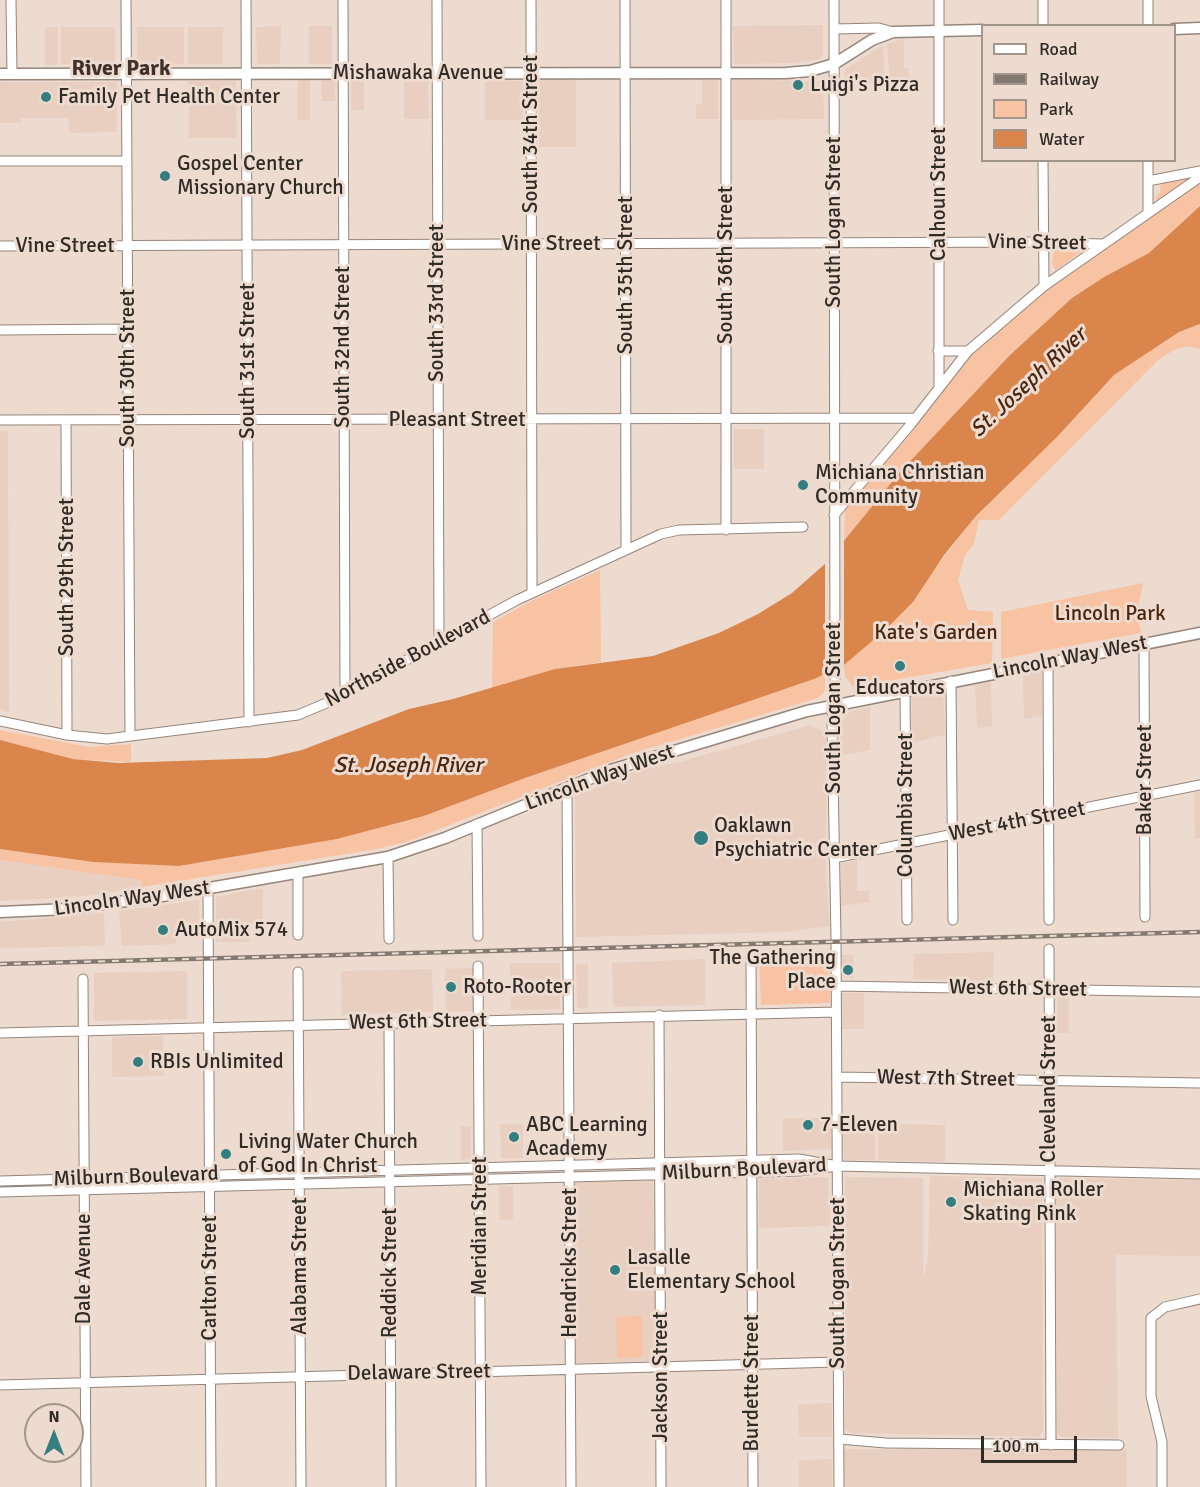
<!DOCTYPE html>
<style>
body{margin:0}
#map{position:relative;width:1200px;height:1487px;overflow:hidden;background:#eddbd0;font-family:Signika,sans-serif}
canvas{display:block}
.legend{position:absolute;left:981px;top:24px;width:195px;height:138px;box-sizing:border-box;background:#eddbd0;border:2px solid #a2958c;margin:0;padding:8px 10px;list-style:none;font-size:18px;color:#312b26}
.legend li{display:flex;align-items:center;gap:12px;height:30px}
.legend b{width:30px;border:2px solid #a2958c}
.north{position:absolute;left:24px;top:1403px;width:60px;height:60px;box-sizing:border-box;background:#eddbd0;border:2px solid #a2958c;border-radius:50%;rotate:0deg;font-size:16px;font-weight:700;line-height:24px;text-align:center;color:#312b26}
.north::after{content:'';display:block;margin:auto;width:21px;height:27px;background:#347d80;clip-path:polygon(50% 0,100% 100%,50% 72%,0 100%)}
.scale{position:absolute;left:981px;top:1436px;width:96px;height:27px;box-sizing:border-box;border:3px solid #312b26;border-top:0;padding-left:8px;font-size:18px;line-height:21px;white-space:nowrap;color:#312b26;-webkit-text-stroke:4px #eddbd0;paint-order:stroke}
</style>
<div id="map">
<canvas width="1200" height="1487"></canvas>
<ul class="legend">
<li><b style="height:8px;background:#fff"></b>Road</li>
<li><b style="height:8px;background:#847971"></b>Railway</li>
<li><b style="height:16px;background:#f7c3a3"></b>Park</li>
<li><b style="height:16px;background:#d9854c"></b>Water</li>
</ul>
<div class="north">N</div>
<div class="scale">100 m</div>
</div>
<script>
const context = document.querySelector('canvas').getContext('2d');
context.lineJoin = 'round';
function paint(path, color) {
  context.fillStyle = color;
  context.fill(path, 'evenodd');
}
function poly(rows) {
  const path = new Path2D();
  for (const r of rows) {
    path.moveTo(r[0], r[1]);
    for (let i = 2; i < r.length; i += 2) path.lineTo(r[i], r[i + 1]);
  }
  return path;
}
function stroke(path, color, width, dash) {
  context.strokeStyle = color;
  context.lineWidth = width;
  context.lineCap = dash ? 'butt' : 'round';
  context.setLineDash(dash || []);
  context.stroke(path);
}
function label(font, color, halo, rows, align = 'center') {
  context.font = font + ' Signika,sans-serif';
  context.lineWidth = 6;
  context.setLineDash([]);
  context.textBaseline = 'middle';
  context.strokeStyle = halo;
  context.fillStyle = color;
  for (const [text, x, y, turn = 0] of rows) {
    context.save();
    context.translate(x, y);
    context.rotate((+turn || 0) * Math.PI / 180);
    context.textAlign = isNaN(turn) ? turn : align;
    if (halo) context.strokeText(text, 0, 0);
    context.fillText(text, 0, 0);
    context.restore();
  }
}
const built = poly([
 [823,25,823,53,820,59,795,63,734,64,733,26],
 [281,26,280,64,257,64,256,27],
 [309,26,332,26,332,64,309,64],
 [45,27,58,27,58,65,45,65],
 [61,27,115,27,115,64,61,64],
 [137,27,184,27,184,64,137,64],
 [188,27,223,27,223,64,188,64],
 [904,39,904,68,909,68,909,82,890,83,887,44],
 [883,45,885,83,843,83,845,69],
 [298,80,310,80,310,120,297,120],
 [321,80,335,80,335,101,322,101],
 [351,80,364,80,364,110,351,110],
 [404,80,428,80,429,119,404,119],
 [485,80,523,81,523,120,485,120],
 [539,80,576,80,576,147,539,147],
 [702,80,718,80,718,119,696,119,696,105,702,104],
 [733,80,823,81,824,119,733,120],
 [189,81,236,81,237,138,189,138],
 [0,82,117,82,117,132,69,133,69,118,21,118,21,123,0,123],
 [734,429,764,429,764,469,734,469],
 [0,431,8,431,9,713,0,709],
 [1042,672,1042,716,1024,719,1023,676],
 [991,682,992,726,977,728,975,685],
 [943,692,945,735,911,743,912,697],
 [870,707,870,750,840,755,840,723,851,711],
 [811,725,823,731,826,737,826,880,830,926,784,932,576,937,575,796,639,770,683,761],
 [1200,792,1200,838,1195,839,1194,793],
 [0,860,141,880,142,887,85,896,0,901],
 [857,860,857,891,869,891,869,902,841,906,841,864],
 [263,888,263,923,250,924,250,942,216,942,216,897],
 [199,900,200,929,176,929,176,944,122,946,119,911],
 [104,913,105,946,0,948,0,922],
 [994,952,993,981,913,979,914,954],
 [841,955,854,955,853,978,843,978],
 [705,959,705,1005,613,1007,612,963],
 [510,963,560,963,560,1009,511,1010],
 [588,963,588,1008,577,1008,576,964],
 [473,968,473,1011,446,1012,445,969],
 [432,969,433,1012,342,1015,341,971],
 [187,971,187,1019,94,1021,94,973],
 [842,993,864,993,864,1029,841,1029],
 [1069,996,1069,1033,1057,1033,1057,997],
 [163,1036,164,1076,112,1077,112,1037],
 [783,1118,831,1118,831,1149,783,1151],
 [500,1124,523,1124,523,1158,501,1158],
 [842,1124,875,1124,875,1160,844,1160],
 [878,1124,945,1125,945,1162,878,1160],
 [461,1126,471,1126,471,1159,461,1160],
 [930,1176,1042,1178,1043,1431,1039,1437,851,1433,845,1429,845,1177,923,1178,923,1279,928,1259],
 [828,1177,831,1226,759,1228,759,1179],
 [1055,1178,1200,1180,1200,1256,1116,1255,1118,1438,1060,1437,1057,1433],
 [653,1179,656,1358,651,1361,577,1363,574,1359,574,1183,575,1180],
 [499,1186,513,1186,513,1220,499,1220],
 [832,1403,832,1437,799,1437,798,1404],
 [844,1449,1127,1450,1127,1487,844,1487],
 [832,1459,832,1487,799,1487,799,1460]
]);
const green = poly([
 [1191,176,1191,178,1157,202,1155,198,1160,192,1161,182],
 [1200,183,1200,206,1149,253,1104,277,1072,298,1009,356,900,472,844,543,845,510,971,355,1042,293],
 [1055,247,1087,247,1055,271,1052,262],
 [1200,324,1200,349,1187,346,1174,350,1158,360,999,520,979,520,974,544,965,555,958,580,968,610,993,612,992,663,853,687,845,676,844,665,884,631,976,516,1058,436,1114,375,1179,332],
 [600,570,601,662,555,669,492,688,493,622,531,601],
 [1143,583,1137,613,1141,633,1001,659,1001,612],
 [825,674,825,691,818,698,630,754,409,841,377,849,142,887,141,880,0,860,0,849,93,862,179,866,337,839,424,816,525,778],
 [0,730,89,747,131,744,131,762,73,759,0,740],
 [829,957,830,1003,761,1005,759,958],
 [642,1316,643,1357,617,1358,616,1317]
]);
const water = poly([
 [1200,206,1200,324,1179,332,1114,375,1058,436,976,516,944,555,913,602,884,631,844,665,814,679,525,778,424,816,337,839,179,866,93,862,0,849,0,740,73,759,118,763,267,758,302,750,409,709,453,699,555,669,653,656,719,633,758,614,792,593,826,563,900,472,1009,356,1072,298,1104,277,1149,253]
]);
const pier = poly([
 [844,538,844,668,825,678,825,559]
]);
const minor = poly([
 [11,0,12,74],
 [126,0,130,735],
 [246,0,249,722],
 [343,0,345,693],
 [437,0,439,642],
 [531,0,532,592],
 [625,0,626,550],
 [726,0,726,530],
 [834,0,835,689,832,720,836,938,839,1487],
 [1148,0,1148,26],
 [1043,26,1043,0],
 [834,29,879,28,893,32],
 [1043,160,1044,286],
 [0,161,127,161],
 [1148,181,1200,171],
 [1148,213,1148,160],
 [0,246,1036,242,1102,244],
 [0,330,128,329],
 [938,351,968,351],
 [939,387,939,0],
 [0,420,915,418],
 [66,420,67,735],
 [834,515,911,424,968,351,1044,286,1200,177],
 [1144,643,1145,917],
 [1048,662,1049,920],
 [951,681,953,920],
 [905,690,907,920],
 [0,721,67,735,107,739,298,715,331,701,517,600,661,534,679,530,803,527],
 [567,788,571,1487],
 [477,824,478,936],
 [388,857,389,939],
 [834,858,1200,785],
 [298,873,298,935],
 [208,889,211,1487],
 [1049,949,1051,1445],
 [751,954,753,1487],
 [478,966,481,1487],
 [298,972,301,1487],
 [83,979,86,1487],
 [836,986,1200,992],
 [659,1015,661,1487],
 [389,1023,391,1487],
 [0,1033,836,1012],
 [837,1077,1200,1083],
 [0,1181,799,1159,832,1165],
 [0,1192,799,1171,837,1166,1200,1174],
 [0,1385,838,1362],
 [839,1439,886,1443,1119,1445],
 [1162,1487,1162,1442,1151,1396,1151,1318,1165,1307,1200,1299]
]);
const major = poly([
 [1174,29,1200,28],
 [0,74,786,73,810,71,834,64,872,40,893,32,982,30],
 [0,912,68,909,169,895,388,857,445,838,611,770,807,711,1200,633]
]);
const rail = poly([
 [0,964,1200,932]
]);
const markers = [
 [798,85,6,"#347d80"],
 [46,97,6,"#347d80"],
 [165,176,6,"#347d80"],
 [803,485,6,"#347d80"],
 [900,666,6,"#347d80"],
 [701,838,8,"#347d80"],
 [163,930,6,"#347d80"],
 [848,970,6,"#347d80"],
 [451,987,6,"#347d80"],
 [138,1062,6,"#347d80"],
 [808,1125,6,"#347d80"],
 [514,1137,6,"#347d80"],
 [226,1154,6,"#347d80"],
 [951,1202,6,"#347d80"],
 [615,1270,6,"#347d80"]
];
const streetNames = [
 ["Mishawaka Avenue",418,73],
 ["South 34th Street",531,134,-90],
 ["Calhoun Street",939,194,-90],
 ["South Logan Street",834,222,-90],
 ["Vine Street",1037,243,1],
 ["Vine Street",551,244],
 ["Vine Street",65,246],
 ["South 36th Street",726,265,-90],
 ["South 35th Street",626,275,-90],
 ["South 33rd Street",437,303,-90],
 ["South 32nd Street",343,347,-90],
 ["South 31st Street",248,361,-90],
 ["South 30th Street",128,368,-90],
 ["Pleasant Street",457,420],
 ["South 29th Street",67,577,-90],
 ["Lincoln Way West",1070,658,-11],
 ["Northside Boulevard",408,659,-28],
 ["South Logan Street",834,708,-90],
 ["Lincoln Way West",600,778,-20],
 ["Baker Street",1145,780,-90],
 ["Columbia Street",906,805,-90],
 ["West 4th Street",1017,822,-11],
 ["Lincoln Way West",132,899,-8],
 ["West 6th Street",1018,989,1],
 ["West 6th Street",418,1022,-1],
 ["West 7th Street",946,1079,1],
 ["Cleveland Street",1049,1089,-90],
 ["Milburn Boulevard",744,1170,-3],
 ["Milburn Boulevard",136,1177,-2],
 ["Meridian Street",480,1226,-90],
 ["Hendricks Street",570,1263,-90],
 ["Alabama Street",300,1266,-90],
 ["Dale Avenue",84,1269,-90],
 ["Reddick Street",390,1273,-90],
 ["Carlton Street",210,1278,-90],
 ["South Logan Street",838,1283,-90],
 ["Delaware Street",419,1373,-1],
 ["Jackson Street",661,1377,-90],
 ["Burdette Street",752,1383,-90]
];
const poiNames = [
 ["Luigi's Pizza",810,85],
 ["Family Pet Health Center",58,97],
 ["Gospel Center",177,164],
 ["Missionary Church",177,188],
 ["Michiana Christian",815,473],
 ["Community",815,497],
 ["Educators",900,688,"center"],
 ["Oaklawn",714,826],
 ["Psychiatric Center",714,850],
 ["AutoMix 574",175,930],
 ["The Gathering",836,958,"right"],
 ["Place",836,982,"right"],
 ["Roto-Rooter",463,987],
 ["RBIs Unlimited",150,1062],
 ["ABC Learning",526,1125],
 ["Academy",526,1149],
 ["7-Eleven",820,1125],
 ["Living Water Church",238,1142],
 ["of God In Christ",238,1166],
 ["Michiana Roller",963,1190],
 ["Skating Rink",963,1214],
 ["Lasalle",627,1258],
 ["Elementary School",627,1282]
];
const parkNames = [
 ["Lincoln Park",1110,614],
 ["Kate's Garden",936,633]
];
const neighbourhoodNames = [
 ["River Park",121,69]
];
const waterNames = [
 ["St. Joseph River",1029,383,-43],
 ["St. Joseph River",408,766]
];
paint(built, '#e8cfc0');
paint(green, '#f7c3a3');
paint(water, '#d9854c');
paint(pier, '#eddbd0');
stroke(minor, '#96857b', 11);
stroke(major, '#96857b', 13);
stroke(minor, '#fff', 9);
stroke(major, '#fff', 10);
stroke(rail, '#847971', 4.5);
stroke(rail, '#eddbd0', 2, [7]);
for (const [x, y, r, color] of markers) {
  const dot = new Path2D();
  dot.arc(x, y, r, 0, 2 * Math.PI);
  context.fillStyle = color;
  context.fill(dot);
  stroke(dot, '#eddbd0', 2);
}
label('21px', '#312b26', '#eddbd0', streetNames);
label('21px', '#312b26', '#eddbd0', poiNames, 'left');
label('21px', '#49260e', '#eddbd0', parkNames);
label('bold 22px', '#40322a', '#eddbd0', neighbourhoodNames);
label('italic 22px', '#49260f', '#eddbd0', waterNames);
</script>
